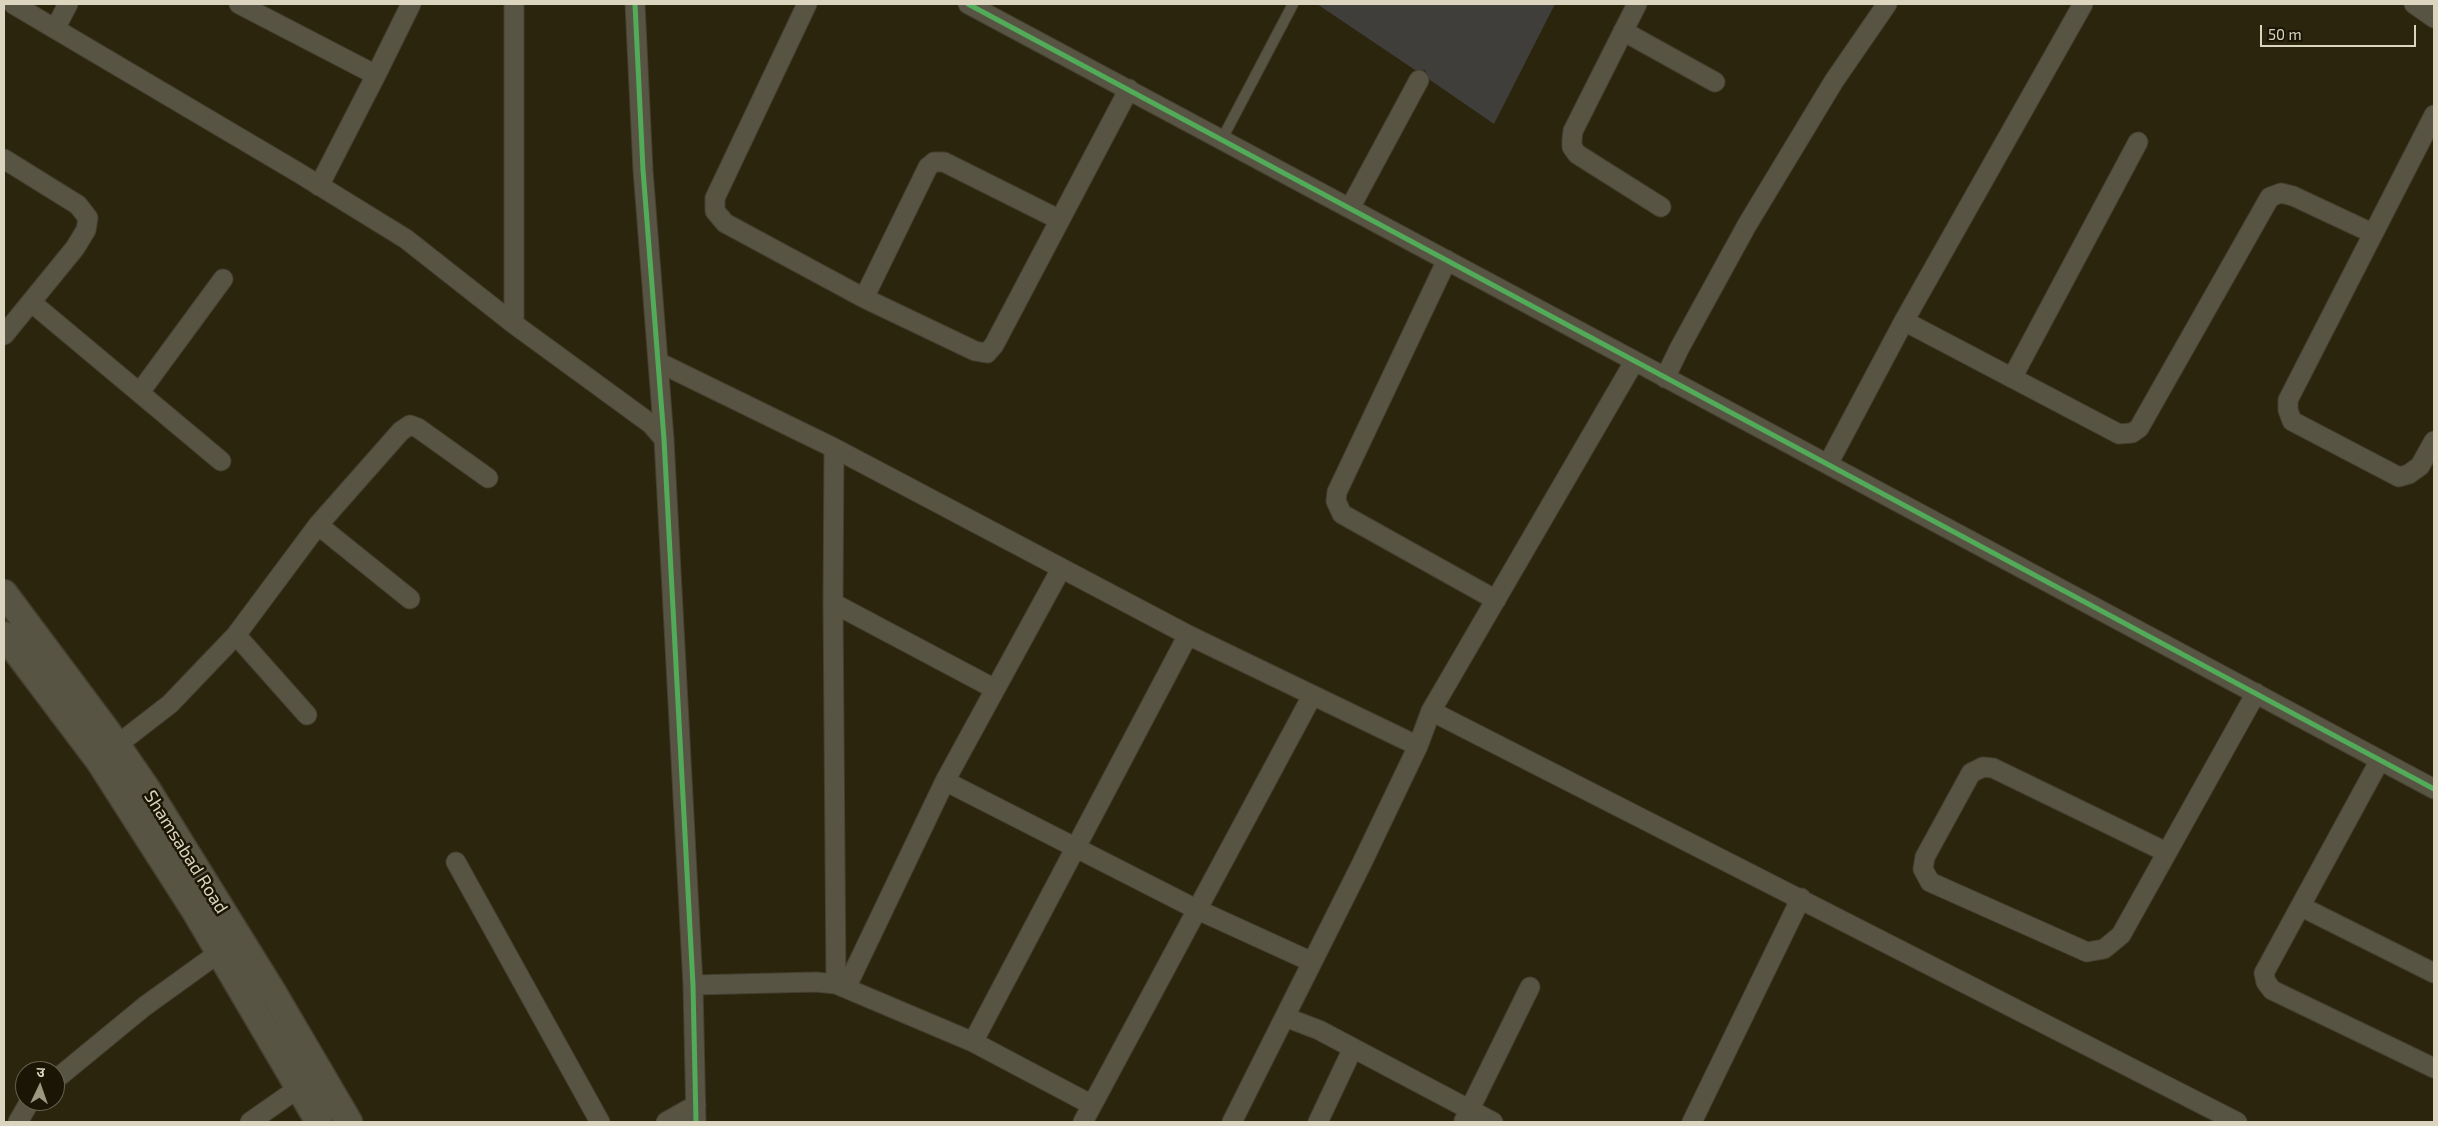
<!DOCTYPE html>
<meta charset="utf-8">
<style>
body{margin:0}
#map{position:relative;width:2438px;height:1126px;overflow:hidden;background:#2b250d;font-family:"Exo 2","Noto Sans Devanagari",sans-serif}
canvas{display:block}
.frame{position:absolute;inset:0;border:5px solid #dbd4be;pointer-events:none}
.north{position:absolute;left:15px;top:1061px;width:50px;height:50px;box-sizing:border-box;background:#1b1505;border:1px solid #68614f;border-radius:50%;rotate:3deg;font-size:14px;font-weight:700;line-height:20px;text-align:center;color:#dbd4be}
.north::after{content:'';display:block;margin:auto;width:18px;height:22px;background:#9d9780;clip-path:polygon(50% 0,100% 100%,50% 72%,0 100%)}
.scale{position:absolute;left:2260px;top:25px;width:156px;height:22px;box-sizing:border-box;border:2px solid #dbd4be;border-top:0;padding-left:6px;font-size:15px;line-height:18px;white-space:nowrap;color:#dbd4be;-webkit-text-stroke:4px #1b1505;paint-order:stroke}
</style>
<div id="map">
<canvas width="2438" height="1126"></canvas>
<div class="frame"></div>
<div class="north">उ</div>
<div class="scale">50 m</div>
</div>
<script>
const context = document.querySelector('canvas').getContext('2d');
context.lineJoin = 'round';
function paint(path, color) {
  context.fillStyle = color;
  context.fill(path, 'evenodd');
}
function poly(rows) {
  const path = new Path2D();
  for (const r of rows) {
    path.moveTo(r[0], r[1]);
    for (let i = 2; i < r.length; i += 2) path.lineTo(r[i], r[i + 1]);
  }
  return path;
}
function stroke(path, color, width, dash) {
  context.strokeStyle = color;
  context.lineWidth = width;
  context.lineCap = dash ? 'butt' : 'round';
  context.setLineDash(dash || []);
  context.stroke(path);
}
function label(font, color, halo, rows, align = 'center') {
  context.font = font + ' "Exo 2",sans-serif';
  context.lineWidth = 5;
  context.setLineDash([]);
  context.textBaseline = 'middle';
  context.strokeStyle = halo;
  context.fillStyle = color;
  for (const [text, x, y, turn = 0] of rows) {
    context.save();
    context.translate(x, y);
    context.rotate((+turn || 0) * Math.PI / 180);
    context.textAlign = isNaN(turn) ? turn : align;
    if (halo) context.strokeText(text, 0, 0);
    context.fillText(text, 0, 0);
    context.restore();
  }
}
const building = poly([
 [1317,4,1555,4,1494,124,1430,80,1425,70,1415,70]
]);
const lane = poly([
 [1222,139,1293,4]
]);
const street = poly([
 [13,4,299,173,406,239,514,324,651,424,664,439],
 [239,4,376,75,319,186],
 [514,4,514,324],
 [635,4,643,170,664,439,693,985,696,1122],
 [807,4,715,198,715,211,725,223,864,298,975,351,987,353,994,345,1129,89],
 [968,4,2434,789],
 [1637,4,1573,131,1572,140,1572,147,1577,154,1661,207],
 [2414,4,2434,18],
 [55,29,68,4],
 [1623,31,1715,82],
 [376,75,411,4],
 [2434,115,2288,400,2288,410,2292,421,2399,477,2409,474,2420,466,2434,441],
 [4,159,78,205,88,218,86,230,75,248,4,335],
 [1350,208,1419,80],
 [1447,260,1337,492,1336,501,1342,514,1496,600],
 [864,298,928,167,934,162,944,162,1058,219],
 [31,302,221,461],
 [1904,321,2119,434,2132,433,2139,428,2270,197,2281,193,2293,196,2372,233],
 [658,362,834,448,1188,635,1418,746],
 [1665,378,1679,349,1747,225,1834,81,1887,4],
 [2012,378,2138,142],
 [140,392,223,279],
 [834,448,833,603,836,984],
 [1828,464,1904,321,2083,4],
 [318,525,410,599],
 [833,603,995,689],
 [236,635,307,715],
 [1431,711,2237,1122],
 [117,745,170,704,236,635,318,525,401,431,410,425,418,428,488,478],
 [2380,760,2264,973,2266,982,2272,990,2434,1068],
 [945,781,1196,909,1312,962],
 [2166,852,1993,768,1983,767,1971,773,1925,857,1923,869,1930,882,2087,952,2104,949,2121,935,2256,693],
 [456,862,600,1122],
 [2302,907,2434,973],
 [693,985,816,982,836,984,973,1042,1092,1105],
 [846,988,945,781,1061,569],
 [1285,1017,1319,1030,1353,1048,1318,1122],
 [973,1042,1188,635],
 [1353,1048,1493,1122],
 [55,1080,145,1006,220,952],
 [1464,1121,1530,987],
 [18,1122,30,1101],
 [250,1122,300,1087],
 [666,1122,696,1105],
 [1083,1122,1312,696],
 [1232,1122,1361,865,1418,746,1431,711,1634,362],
 [1692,1122,1801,898]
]);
const secondary = poly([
 [4,593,107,731,147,789,274,994,349,1122],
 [4,635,99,761,195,911,319,1122]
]);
const cycleway = poly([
 [635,4,643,170,664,439,693,985,696,1122],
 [968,4,2434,789]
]);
const streetNames = [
 ["Shamsabad Road",186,852,58]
];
paint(building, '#3f3e3a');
stroke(lane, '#443f2f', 12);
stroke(street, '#443f2f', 21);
stroke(secondary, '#443f2f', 29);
stroke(lane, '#585443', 10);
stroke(street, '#585443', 19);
stroke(secondary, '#585443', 26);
stroke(cycleway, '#51ab58', 5);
label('18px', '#dbd4be', '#1b1505', streetNames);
</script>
